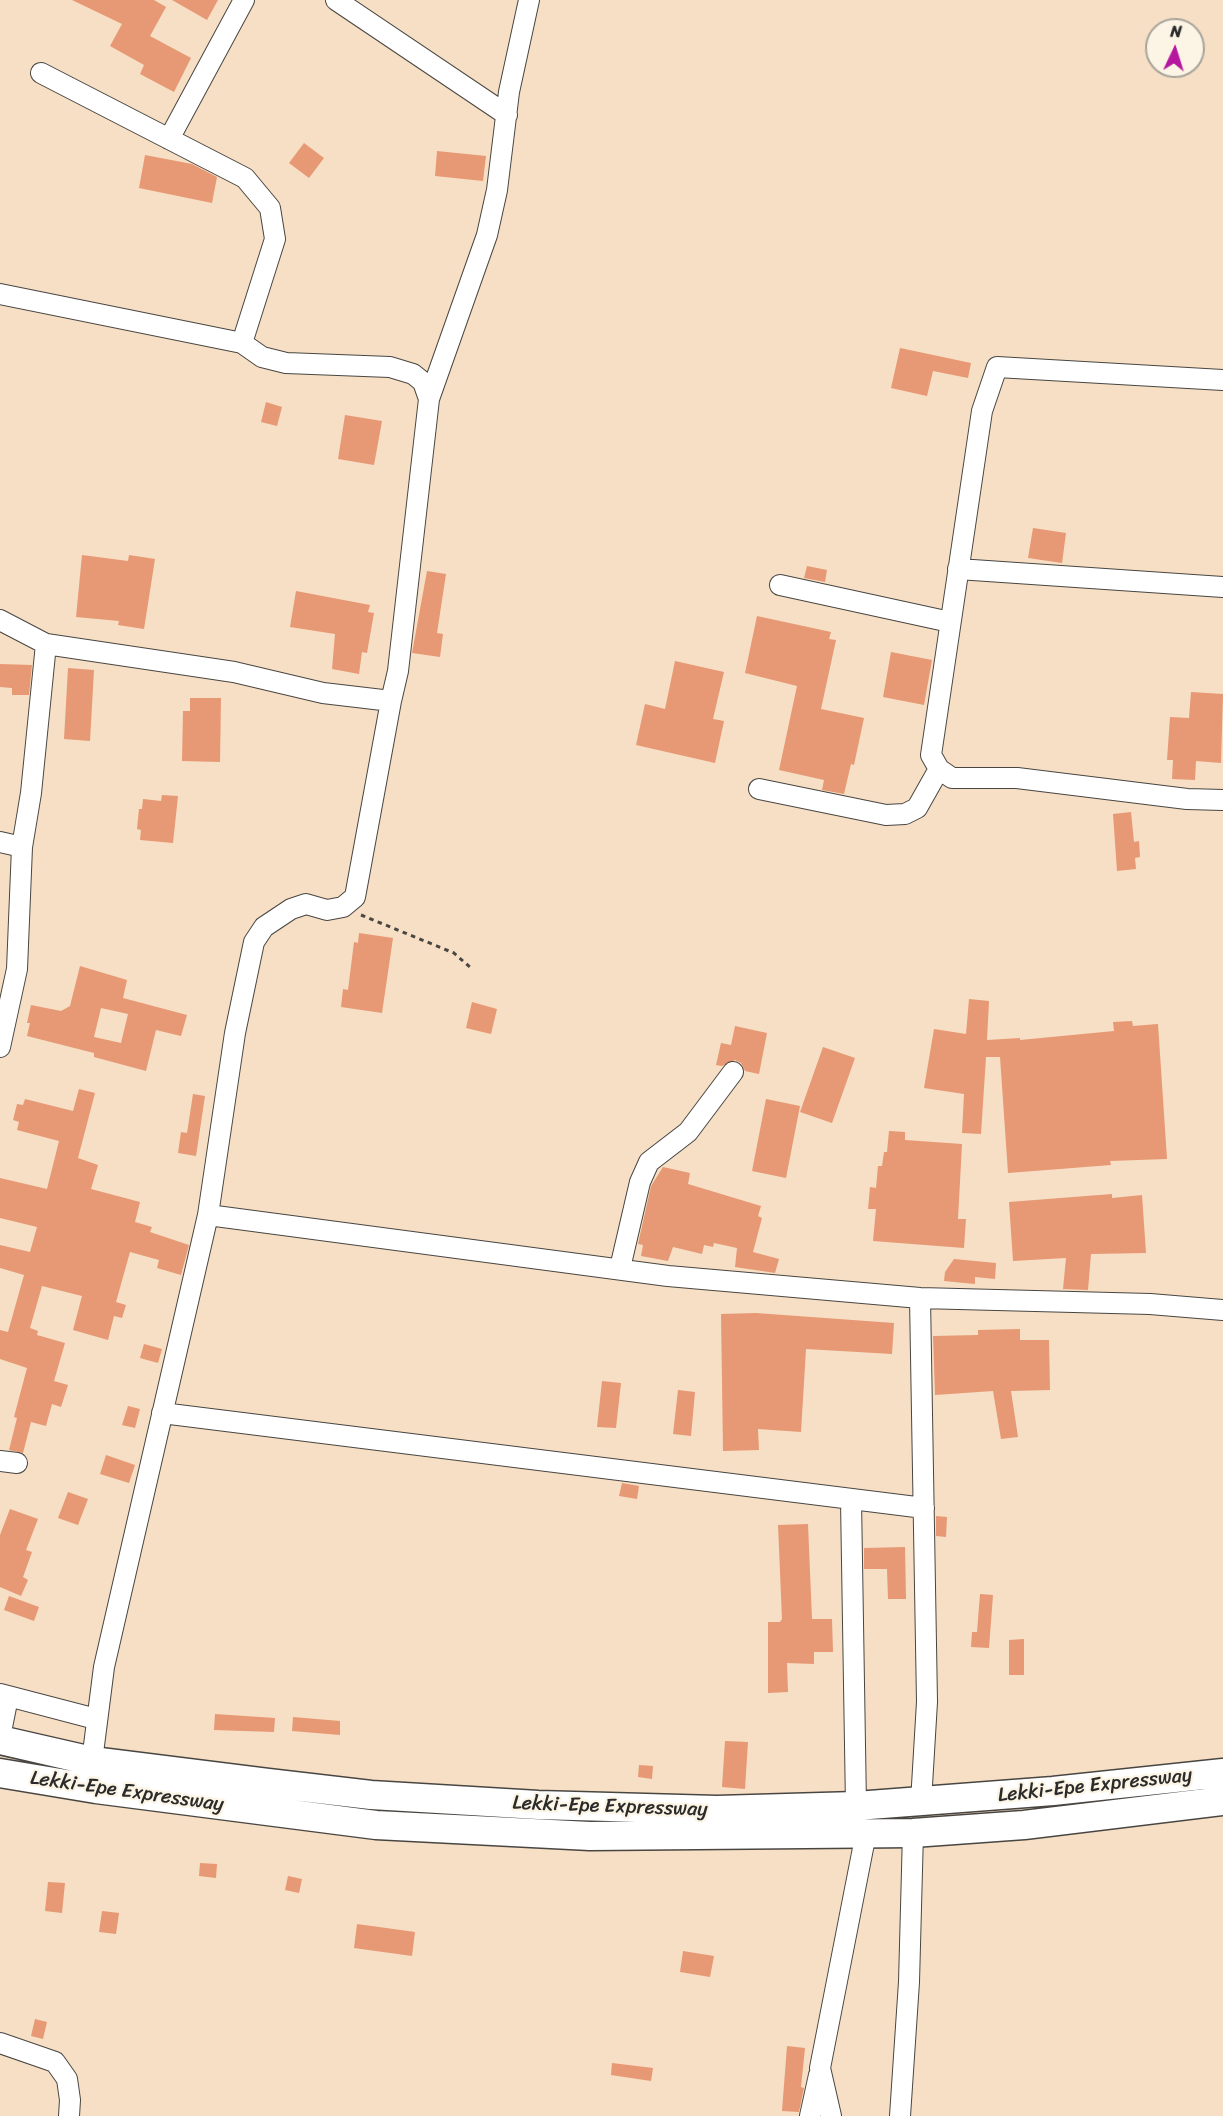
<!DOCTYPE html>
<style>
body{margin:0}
#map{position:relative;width:1223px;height:2116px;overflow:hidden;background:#f6dfc4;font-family:Sriracha,sans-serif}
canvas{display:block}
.north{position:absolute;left:1145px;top:18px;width:60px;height:60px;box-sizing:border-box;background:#fcf5e5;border:2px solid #a8a49b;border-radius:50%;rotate:4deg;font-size:16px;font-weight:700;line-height:24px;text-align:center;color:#2b2b2b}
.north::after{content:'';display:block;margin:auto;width:21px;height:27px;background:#b5179e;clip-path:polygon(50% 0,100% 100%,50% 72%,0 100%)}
</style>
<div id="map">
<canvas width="1223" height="2116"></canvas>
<div class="north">N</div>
</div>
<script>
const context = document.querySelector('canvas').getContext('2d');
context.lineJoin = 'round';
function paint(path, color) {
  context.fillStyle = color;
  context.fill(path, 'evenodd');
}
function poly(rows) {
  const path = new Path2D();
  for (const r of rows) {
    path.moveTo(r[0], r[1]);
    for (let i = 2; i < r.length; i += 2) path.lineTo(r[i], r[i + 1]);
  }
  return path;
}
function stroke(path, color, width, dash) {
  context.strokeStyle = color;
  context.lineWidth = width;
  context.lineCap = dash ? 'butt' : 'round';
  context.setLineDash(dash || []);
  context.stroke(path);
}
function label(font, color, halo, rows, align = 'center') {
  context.font = font + ' Sriracha,sans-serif';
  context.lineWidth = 4.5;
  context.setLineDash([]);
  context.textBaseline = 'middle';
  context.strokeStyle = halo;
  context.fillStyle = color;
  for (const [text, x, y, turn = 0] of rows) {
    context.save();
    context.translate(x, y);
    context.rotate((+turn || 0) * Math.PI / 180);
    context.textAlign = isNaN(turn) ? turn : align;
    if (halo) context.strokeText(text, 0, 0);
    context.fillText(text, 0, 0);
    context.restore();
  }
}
const building = poly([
 [72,0,154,0,166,7,150,36,191,58,174,92,140,74,144,65,110,46,122,24],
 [172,0,218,0,207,20],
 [304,143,324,158,309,178,289,163],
 [437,151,486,156,483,181,435,176],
 [145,155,192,164,217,177,212,203,139,188],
 [900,348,971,363,968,378,933,371,927,396,891,388],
 [266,402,282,407,277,426,261,422],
 [345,415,382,421,374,465,338,459],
 [1033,528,1066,533,1062,563,1028,558],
 [82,555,128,561,129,555,155,559,144,629,118,625,119,621,76,617],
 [807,566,827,570,825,582,804,578],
 [427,571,446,574,437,633,443,634,440,657,412,653],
 [296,591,370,605,368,612,374,613,367,653,362,652,359,674,332,669,335,634,290,627],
 [757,616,831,632,829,639,836,640,821,709,864,718,854,765,851,764,844,794,822,790,824,780,779,770,797,686,745,673],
 [891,652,932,660,924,705,883,697],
 [675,661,724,672,713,719,724,721,715,763,636,745,645,704,665,709],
 [0,664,32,665,29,695,12,695,12,688,0,687],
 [68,668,94,670,90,741,64,739],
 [1191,692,1223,694,1221,763,1196,761,1195,780,1172,779,1173,760,1167,760,1170,717,1189,718],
 [190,698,221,698,220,762,182,761,183,711,190,711],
 [162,795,178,796,173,843,140,840,141,830,137,829,139,809,142,809,143,799,161,801],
 [1131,812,1134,842,1139,841,1140,857,1135,858,1136,869,1117,871,1113,814],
 [359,933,393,938,382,1013,341,1007,343,989,348,990,354,942,358,943],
 [80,966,127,980,123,998,187,1015,181,1036,156,1030,146,1071,94,1057,94,1053,27,1036,30,1023,27,1023,31,1005,61,1011,70,1006],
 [101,1008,128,1014,121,1043,94,1037],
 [969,999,989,1001,987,1040,1020,1038,1020,1040,1114,1031,1113,1022,1132,1021,1133,1026,1158,1024,1167,1159,1110,1161,1111,1165,1008,1173,1000,1057,986,1057,981,1134,962,1133,964,1094,924,1088,934,1029,966,1034],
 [472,1002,497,1009,491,1034,466,1028],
 [735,1026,767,1033,759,1074,745,1071,741,1063,735,1060,722,1066,716,1065,721,1043,731,1045],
 [823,1047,855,1058,832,1123,800,1112],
 [79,1089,95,1093,78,1158,98,1165,91,1189,140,1202,135,1222,152,1227,150,1232,189,1245,181,1275,157,1268,159,1260,130,1252,116,1302,126,1305,122,1318,114,1316,108,1340,73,1330,82,1296,42,1286,30,1328,38,1331,37,1335,65,1343,54,1381,68,1385,61,1407,52,1404,46,1426,31,1422,23,1453,9,1450,17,1418,14,1417,27,1368,0,1359,0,1330,8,1332,24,1275,0,1268,0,1245,30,1252,37,1227,0,1218,0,1178,47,1189,59,1141,17,1130,19,1122,13,1120,17,1104,23,1105,25,1099,73,1111],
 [193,1094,205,1096,196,1156,178,1153,181,1132,187,1133],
 [766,1099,800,1106,786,1178,752,1171],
 [889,1131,905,1132,905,1140,962,1144,958,1219,966,1219,964,1248,873,1241,876,1209,868,1209,870,1187,876,1188,878,1166,882,1166,884,1152,887,1152],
 [663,1167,690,1173,688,1184,761,1206,758,1216,762,1218,753,1252,779,1259,775,1273,735,1267,737,1248,714,1243,713,1247,704,1245,702,1254,673,1247,668,1261,641,1256,643,1245,638,1244,651,1186],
 [1112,1194,1112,1198,1142,1195,1146,1253,1091,1254,1088,1290,1063,1289,1066,1258,1013,1261,1009,1202],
 [954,1259,996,1263,995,1279,975,1277,975,1284,944,1281,945,1272],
 [756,1313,894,1323,892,1354,806,1349,801,1432,758,1429,759,1450,723,1451,721,1314],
 [1020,1329,1020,1340,1049,1340,1050,1390,1011,1391,1018,1437,1001,1439,993,1391,935,1395,933,1336,978,1335,978,1330],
 [144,1344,162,1349,158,1363,140,1358],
 [602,1381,621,1383,616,1428,597,1427],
 [678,1390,695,1392,691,1436,673,1434],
 [128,1406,140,1409,135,1428,122,1425],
 [106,1455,135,1465,129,1483,100,1474],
 [622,1483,639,1486,637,1499,619,1496],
 [68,1492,88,1499,78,1525,58,1518],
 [10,1509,38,1519,26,1550,32,1552,23,1577,28,1580,21,1596,0,1587,0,1535],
 [936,1516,947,1517,946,1537,936,1536],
 [808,1524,812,1619,832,1619,833,1652,814,1652,814,1664,787,1663,788,1692,768,1693,768,1622,780,1622,782,1619,778,1525],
 [905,1547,906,1599,888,1599,887,1569,864,1569,864,1548],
 [980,1594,993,1595,989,1648,971,1647,972,1632,977,1632],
 [9,1596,39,1607,34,1621,4,1610],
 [1024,1639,1024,1675,1009,1675,1009,1640],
 [215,1714,275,1718,274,1732,214,1730],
 [293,1717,340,1721,340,1735,292,1731],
 [725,1741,748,1742,745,1789,722,1787],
 [639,1765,653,1766,652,1779,638,1777],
 [200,1863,217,1864,216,1878,199,1876],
 [288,1876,302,1879,299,1893,285,1890],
 [48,1882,65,1883,62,1913,45,1911],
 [102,1911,119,1913,116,1934,99,1932],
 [357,1924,415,1932,412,1956,354,1948],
 [683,1951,714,1956,710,1977,680,1972],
 [35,2019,47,2022,43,2039,31,2036],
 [787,2046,805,2048,801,2087,804,2088,799,2112,782,2111],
 [612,2063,653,2068,651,2081,611,2075]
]);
const path = poly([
 [361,915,454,953,472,969]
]);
const minor = poly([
 [336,0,507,115],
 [41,73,245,178,270,208,275,239,242,343],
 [169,139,244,0],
 [0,294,242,343,262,357,286,363,390,367,413,374,423,382,429,399,398,671,391,701,323,693,234,672,46,644,0,620],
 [1223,380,997,367,982,411,931,755,939,769,952,778,1017,778,1187,799,1223,800],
 [429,399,487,235,497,190,509,92,529,0],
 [958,569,1223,587],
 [780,585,950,622],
 [759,789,886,815,905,814,917,808,939,769],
 [0,842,22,847],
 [0,1047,17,969,22,847,31,793,46,644],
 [208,1215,668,1276,920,1298,1150,1304,1223,1310],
 [620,1268,640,1182,649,1162,688,1132,733,1072],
 [920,1298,927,1702,921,1802],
 [162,1413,924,1508],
 [0,1461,17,1463],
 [851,1500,856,1806],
 [0,1694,96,1719],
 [0,1737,8,1697],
 [92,1761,104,1667,208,1215,235,1033,254,942,264,927,291,909,306,904,327,910,343,907,355,897,391,701],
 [0,2043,55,2062,67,2079,70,2100,69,2116],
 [810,2116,819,2075],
 [831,2116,820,2068,866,1833],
 [900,2116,909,1982,913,1833]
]);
const highway = poly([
 [0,1740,92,1761,268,1783,371,1795,538,1805,717,1810,856,1806,1053,1791,1223,1773],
 [0,1773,96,1789,376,1825,590,1836,913,1833,1024,1825,1223,1801]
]);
const streetNames = [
 ["Lekki-Epe Expressway",1095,1786,-6],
 ["Lekki-Epe Expressway",127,1792,8],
 ["Lekki-Epe Expressway",610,1807,2]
];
paint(building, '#e79874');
stroke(minor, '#494642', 22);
stroke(highway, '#494642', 31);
stroke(path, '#494642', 3, [4.5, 4.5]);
stroke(minor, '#fff', 20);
stroke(highway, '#fff', 28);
label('20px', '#2b2b2b', '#fcf5e5', streetNames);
</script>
